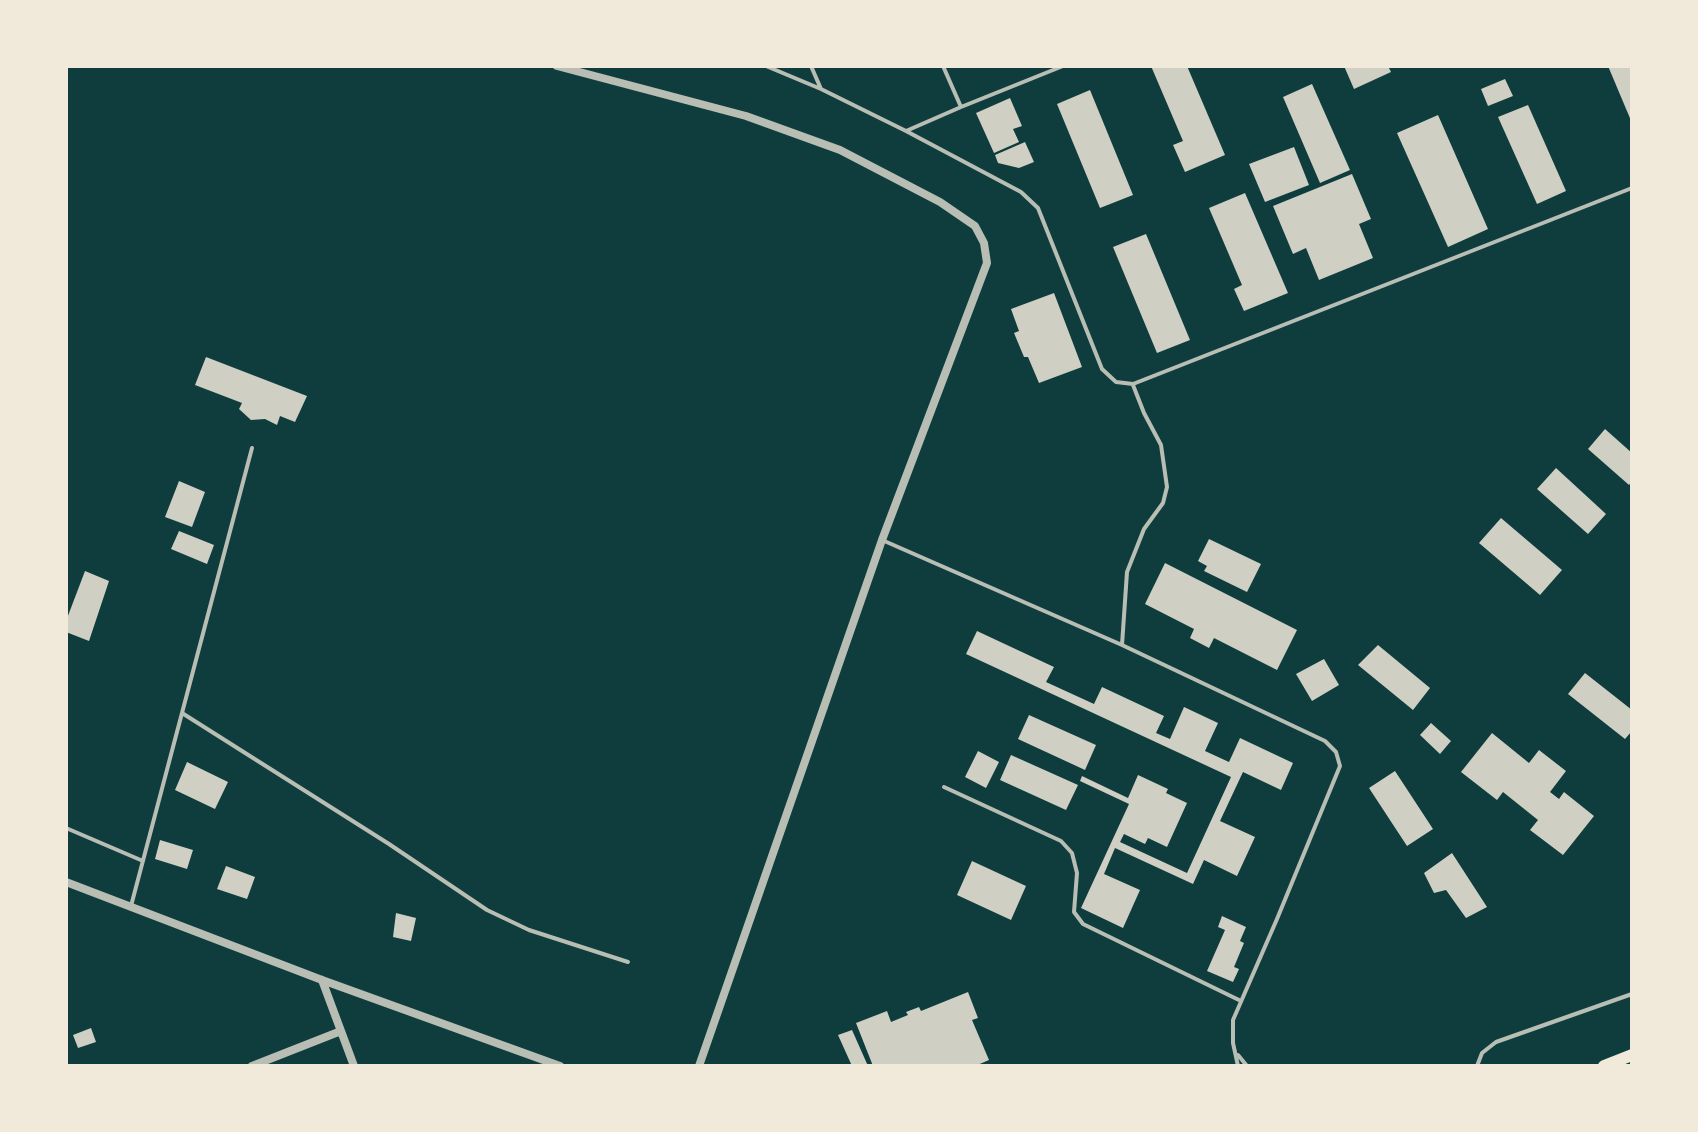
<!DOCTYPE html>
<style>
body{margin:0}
#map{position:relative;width:1698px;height:1132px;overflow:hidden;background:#0f3d3e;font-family:"Source Sans 3",sans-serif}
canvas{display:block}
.frame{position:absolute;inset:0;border:68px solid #f1e9da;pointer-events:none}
</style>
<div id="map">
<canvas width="1698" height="1132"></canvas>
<div class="frame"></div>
</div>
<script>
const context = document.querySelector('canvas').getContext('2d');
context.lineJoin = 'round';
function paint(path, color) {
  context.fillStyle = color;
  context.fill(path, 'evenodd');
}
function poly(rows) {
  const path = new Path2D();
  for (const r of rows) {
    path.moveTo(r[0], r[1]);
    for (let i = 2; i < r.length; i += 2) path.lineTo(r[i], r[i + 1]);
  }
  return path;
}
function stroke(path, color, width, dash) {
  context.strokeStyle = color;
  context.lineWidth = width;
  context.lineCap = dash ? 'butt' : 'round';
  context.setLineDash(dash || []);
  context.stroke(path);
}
const building = poly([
 [1151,66,1187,66,1225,155,1185,172,1173,145,1183,141],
 [1344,66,1388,66,1391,72,1354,89],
 [1608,66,1632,66,1632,123],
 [1505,79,1513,96,1488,106,1481,89],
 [1312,84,1350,170,1320,183,1283,97],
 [1090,90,1133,195,1100,208,1057,104],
 [1010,98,1022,126,1013,129,1019,142,994,153,976,113],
 [1528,105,1566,191,1537,204,1498,117],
 [1438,115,1488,229,1448,247,1397,133],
 [1025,142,1034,162,1019,168,998,163,995,155],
 [1294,147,1309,185,1265,202,1249,164],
 [1352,174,1371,219,1359,224,1373,258,1319,280,1306,248,1293,254,1273,206],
 [1245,193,1288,293,1244,311,1234,289,1242,285,1209,208],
 [1146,234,1190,340,1157,353,1113,247],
 [1054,293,1082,367,1039,383,1028,357,1024,357,1014,333,1019,331,1011,309],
 [206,357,307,396,295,422,280,416,277,425,265,419,251,420,239,409,242,403,195,385],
 [1605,429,1632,453,1632,481,1629,485,1588,449],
 [1556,468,1606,514,1588,534,1537,489],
 [179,481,205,492,192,527,165,517],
 [1501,518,1562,570,1540,595,1479,543],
 [179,531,214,545,207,564,171,549],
 [1209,539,1261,564,1247,592,1204,571,1207,566,1198,561],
 [1165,563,1297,630,1277,670,1214,638,1209,648,1190,638,1194,629,1145,604],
 [85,571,109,581,89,641,66,632,66,621],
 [977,631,1054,667,1046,682,1094,704,1102,687,1164,716,1156,733,1170,739,1184,707,1218,723,1205,751,1229,762,1240,738,1293,763,1281,790,1243,772,1220,821,1255,837,1237,876,1204,860,1193,884,1115,848,1104,874,1140,890,1123,928,1081,908,1129,804,1080,781,1082,776,1128,798,1138,775,1168,789,1166,793,1187,803,1167,847,1148,838,1145,844,1124,834,1120,842,1187,873,1231,777,966,654],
 [1378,645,1430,688,1413,710,1358,665],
 [1324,659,1339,685,1312,701,1296,674],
 [1585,673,1632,710,1632,731,1625,739,1568,694],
 [1029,715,1096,745,1085,770,1018,739],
 [1431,723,1451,741,1440,754,1420,735],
 [1492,733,1529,763,1539,750,1566,771,1550,792,1559,799,1564,792,1594,816,1563,855,1530,830,1538,820,1503,792,1497,800,1461,772],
 [978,751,999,762,986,788,965,777],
 [1011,755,1078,785,1066,810,1000,780],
 [187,762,228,782,215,809,175,790],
 [1395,771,1433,829,1407,846,1369,788],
 [160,840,193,850,187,869,155,859],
 [1452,853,1487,907,1466,918,1446,890,1434,893,1424,873],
 [972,861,1026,886,1011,920,957,895],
 [226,866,255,877,247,899,217,889],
 [396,913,416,918,411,941,393,937],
 [1222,916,1246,927,1240,941,1244,943,1234,967,1239,969,1233,982,1207,971,1225,930,1218,927],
 [968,992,978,1018,972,1020,989,1060,975,1066,873,1066,856,1023,887,1011,891,1022,908,1015,906,1012,919,1007,921,1011],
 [91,1028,96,1042,78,1048,73,1035],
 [852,1030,868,1066,852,1066,838,1035]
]);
const service = poly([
 [766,66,821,89,906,131,1021,192,1038,208,1102,369,1116,382,1133,384,1632,188],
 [811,66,821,89],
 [961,107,1063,66],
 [906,131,961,107,943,66],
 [882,540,1122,645,1325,741,1336,752,1340,766,1277,919,1233,1020,1233,1043,1238,1066],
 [1122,645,1127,572,1144,529,1163,503,1167,487,1161,445,1144,413,1133,385],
 [182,713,389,844,487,910,529,930,628,962],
 [944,787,1061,841,1072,853,1077,873,1074,912,1083,924,1241,1001],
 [66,828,143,861],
 [131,906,252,448],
 [1238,1055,1247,1066],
 [1477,1066,1482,1053,1496,1042,1632,994]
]);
const minor = poly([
 [557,66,746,116,840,150,940,202,975,226,984,243,987,263,882,540,699,1066],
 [66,882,322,980,560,1066],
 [322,980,354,1066],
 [252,1066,341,1031]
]);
const primary = poly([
 [1604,1066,1632,1055]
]);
paint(building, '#cfcfc3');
stroke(service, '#b8beb3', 4);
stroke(minor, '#b8beb3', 8);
stroke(primary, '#f1e9da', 12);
</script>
